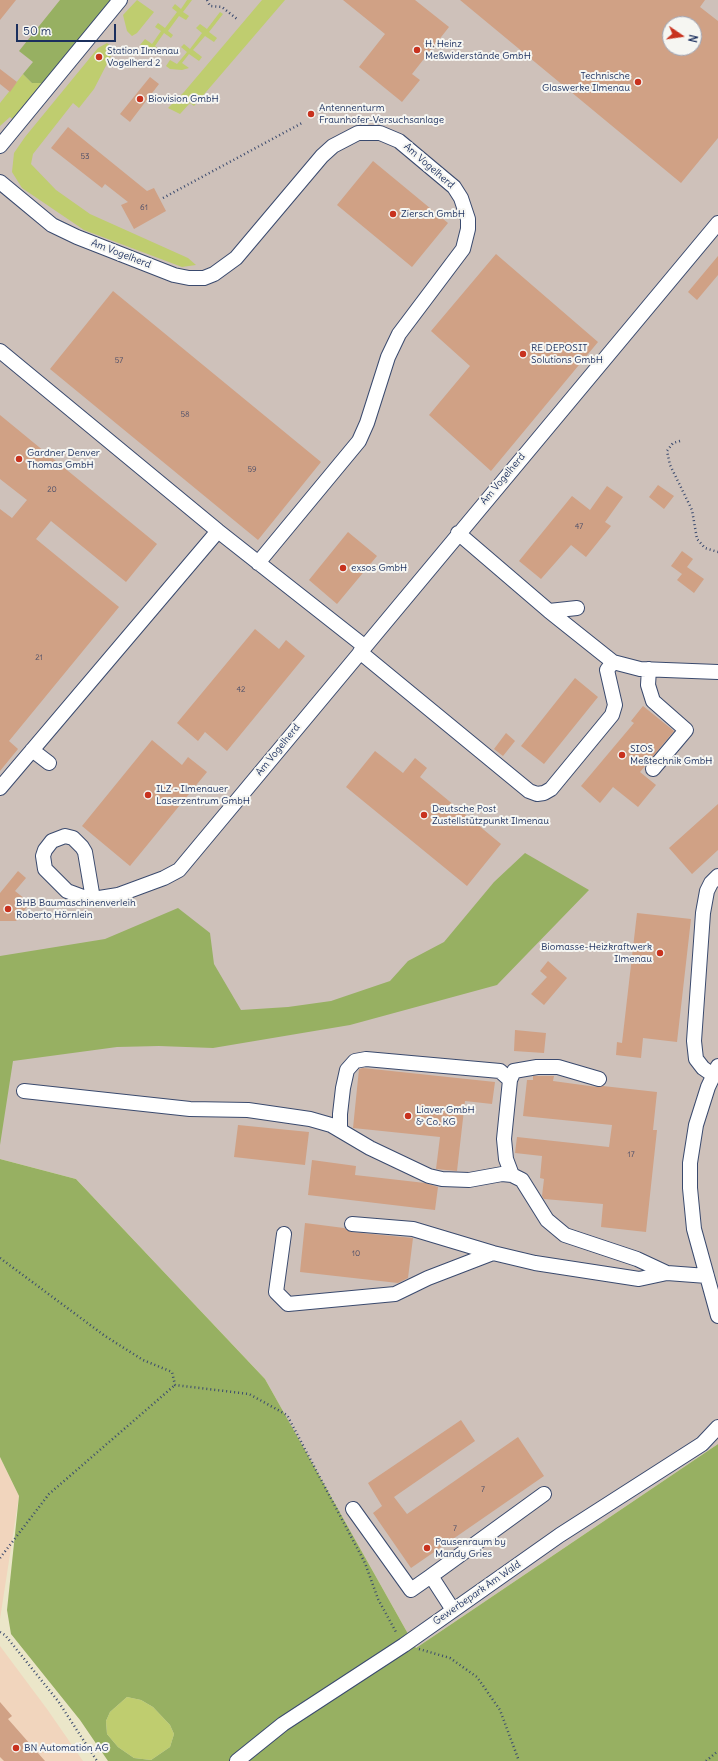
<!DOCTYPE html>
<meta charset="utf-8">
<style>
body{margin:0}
#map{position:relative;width:718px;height:1761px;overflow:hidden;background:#ebe6c9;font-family:Delius,sans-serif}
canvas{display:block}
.north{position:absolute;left:662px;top:16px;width:40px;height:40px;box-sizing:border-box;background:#f6f6f2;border:1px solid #9ea6b7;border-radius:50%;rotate:103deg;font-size:11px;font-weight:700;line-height:16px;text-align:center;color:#1b2f5e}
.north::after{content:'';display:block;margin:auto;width:14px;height:18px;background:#c8321e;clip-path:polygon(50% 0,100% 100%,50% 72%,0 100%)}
.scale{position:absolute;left:16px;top:24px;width:100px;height:18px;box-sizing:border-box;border:2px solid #1b2f5e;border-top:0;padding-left:5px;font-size:12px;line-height:14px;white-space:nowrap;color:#1b2f5e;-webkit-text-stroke:3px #f6f6f2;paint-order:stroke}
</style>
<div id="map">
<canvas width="718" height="1761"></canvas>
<div class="north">N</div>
<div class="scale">50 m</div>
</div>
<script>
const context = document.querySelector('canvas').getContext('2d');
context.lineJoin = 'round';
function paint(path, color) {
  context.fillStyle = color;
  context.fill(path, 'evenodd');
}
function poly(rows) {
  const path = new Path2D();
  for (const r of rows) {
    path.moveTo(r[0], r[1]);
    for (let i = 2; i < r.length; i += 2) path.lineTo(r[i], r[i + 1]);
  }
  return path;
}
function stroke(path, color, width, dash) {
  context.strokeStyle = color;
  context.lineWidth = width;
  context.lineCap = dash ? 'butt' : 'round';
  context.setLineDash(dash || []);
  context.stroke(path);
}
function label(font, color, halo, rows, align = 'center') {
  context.font = font + ' Delius,sans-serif';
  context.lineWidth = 4;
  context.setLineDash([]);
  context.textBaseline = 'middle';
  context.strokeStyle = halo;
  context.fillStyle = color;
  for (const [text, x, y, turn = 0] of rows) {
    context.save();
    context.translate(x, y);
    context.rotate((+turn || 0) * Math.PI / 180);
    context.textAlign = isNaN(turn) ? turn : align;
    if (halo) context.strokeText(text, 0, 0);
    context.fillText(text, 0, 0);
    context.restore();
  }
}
const built = poly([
 [0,1457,19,1496,0,1619],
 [0,1646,47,1709,83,1761,0,1761]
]);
const industrial = poly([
 [0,0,718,0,718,1444,416,1648,265,1379,76,1179,0,1159],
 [670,24,694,24,694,48,670,48]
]);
const green = poly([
 [137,0,154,12,137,33,132,36,127,31,123,15],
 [187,0,192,0,183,12,189,16,186,20,179,16,168,31,173,35,171,38,164,33,155,46,160,50,156,56,140,45,145,39,152,44,161,31,155,27,158,23,165,28,177,12,172,8,175,4,181,9],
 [262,0,285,0,194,106,190,103,180,114,168,108,184,92],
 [220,12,223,14,209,32,217,38,214,42,205,36,193,50,202,57,199,61,189,54,182,63,189,68,182,70,170,69,166,66,170,60,177,64,187,52,181,47,184,44,190,49,202,33,196,28,200,24,207,29],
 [107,43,112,47,112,54,94,89,79,108,73,103,33,154,31,164,56,190,90,214,188,258,196,265,182,267,84,230,22,188,12,172,14,153,25,137,98,48],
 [23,74,32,83,43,83,14,120,10,117,0,126,0,103],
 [127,1697,141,1700,153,1707,170,1725,174,1734,170,1747,151,1760,134,1758,118,1747,107,1734,106,1721,110,1712]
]);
const forest = poly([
 [60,0,112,0,43,83,32,83,23,74,33,62,19,51],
 [525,853,589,890,497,985,350,1025,213,1048,159,1046,117,1047,13,1061,0,1145,0,956,105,939,178,908,210,933,214,964,241,1010,288,1007,331,1001,390,981,408,961,444,942,494,882],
 [0,1159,76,1179,265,1379,416,1648,718,1444,718,1761,108,1761,80,1720,11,1634,7,1610,19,1496,0,1457],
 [127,1697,141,1700,153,1707,170,1725,174,1734,170,1747,151,1760,134,1758,118,1747,107,1734,106,1721,110,1712]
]);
const building = poly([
 [0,0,16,0,0,20],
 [343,0,415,0,449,27,412,74,420,80,402,102,359,67,385,34],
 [460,0,705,0,700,7,718,21,718,138,681,183],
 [670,24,694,24,694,48,670,48],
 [0,69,17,82,10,92,0,84],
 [150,77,159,84,130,122,120,114],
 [68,127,147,191,154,188,166,211,134,229,121,205,128,202,105,184,102,188,51,148],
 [373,161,448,223,412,267,337,205],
 [496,254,598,342,491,471,429,415,470,366,431,331],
 [718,256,718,275,697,300,688,292],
 [113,291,321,462,258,540,50,369],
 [0,415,157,544,126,582,51,521,36,539,119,607,9,741,18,749,0,771,0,509,12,518,27,500,0,479],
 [658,485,674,496,664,509,649,497],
 [607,486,623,497,605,522,611,526,586,557,571,545,541,579,519,561,572,496,590,510],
 [348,532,377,556,337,604,309,580],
 [682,551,693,559,687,567,704,579,694,593,677,580,682,574,671,566],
 [255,629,279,649,286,640,305,656,227,751,205,732,198,741,177,723],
 [575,678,598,697,544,764,521,746],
 [643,706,674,731,640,772,656,785,638,807,613,787,600,803,581,786,634,723,631,721],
 [506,733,515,741,503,756,494,749],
 [152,740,182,765,188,757,207,772,130,866,82,826],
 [375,751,403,773,415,758,427,768,420,777,501,844,467,886,346,787],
 [718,804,718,850,692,874,669,848],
 [18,871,26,878,15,891,30,903,16,921,0,921,0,893],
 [637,913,691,919,677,1042,643,1038,641,1058,616,1055,617,1042,622,1043],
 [548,961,567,978,544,1005,531,994,547,977,540,971],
 [515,1030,546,1033,544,1053,514,1051],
 [363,1068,495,1082,492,1104,465,1101,457,1171,436,1169,440,1137,353,1128,359,1069],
 [533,1076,554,1076,553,1081,597,1087,603,1086,657,1092,653,1130,657,1130,646,1232,601,1227,603,1204,544,1199,542,1196,544,1179,540,1178,542,1156,515,1153,517,1137,609,1147,612,1125,523,1116,527,1080,533,1080],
 [238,1125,309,1132,305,1165,234,1157],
 [312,1160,356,1166,355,1175,425,1183,438,1187,435,1210,308,1195],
 [305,1223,344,1228,351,1232,413,1238,408,1278,398,1283,300,1272],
 [461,1420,475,1441,394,1497,407,1514,518,1437,544,1476,411,1568,373,1513,382,1506,368,1483],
 [0,1702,12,1716,8,1719,45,1761,4,1761,0,1757]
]);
const path = poly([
 [207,0,210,6,222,7,237,19],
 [163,198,302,123],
 [680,441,673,443,667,451,670,465,692,510,697,539,705,548,718,552],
 [0,1258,105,1336,143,1360,172,1372,175,1385,249,1394,287,1415,365,1563,378,1599,397,1634],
 [0,1558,49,1494,175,1385],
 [0,1632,5,1635,58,1701,97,1761],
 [419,1649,450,1658,477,1677,500,1710,519,1761],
 [706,1761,718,1751]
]);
const minor = poly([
 [0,146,120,0],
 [0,182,52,225,77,237,174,275,189,278,204,278,214,274,236,258,322,156,333,146,358,133,380,133,399,141,454,187,461,198,468,219,468,229,463,249,399,334,388,357,367,423,359,441,258,563],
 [0,351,218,531,364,646],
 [458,533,549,611,613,662,640,669,718,672],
 [549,611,577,608],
 [360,652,529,791,537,794,544,793,551,789,612,715,615,705,607,670,613,662],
 [649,669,648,685,653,701,686,730,653,769],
 [32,750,49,763],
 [0,788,218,531],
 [93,899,85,852,82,847,73,838,65,836,52,841,45,850,43,856,45,869,67,891,86,898,93,899,118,895,164,878,179,870,718,223],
 [718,1066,708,1087,696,1125,690,1163,690,1188,694,1229,718,1316],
 [713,1075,703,1068,696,1059,694,1041,703,913,707,891,711,883,718,876],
 [24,1091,190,1109,248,1110,310,1119,331,1125,370,1148,429,1176,442,1179,469,1180,502,1174,512,1175,522,1180,547,1220,565,1235,637,1259,667,1273],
 [340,1130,340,1114,343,1088,347,1070,355,1061,366,1059,500,1071,510,1080],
 [512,1175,506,1159,504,1139,510,1080,514,1071,537,1067,558,1067,599,1079],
 [352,1224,413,1229,493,1253,535,1263,639,1279,667,1273,707,1276],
 [284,1234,276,1292,288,1304,395,1294,428,1278,493,1253],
 [353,1509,411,1590,431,1576,453,1610],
 [431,1576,544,1494],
 [237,1761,283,1724,404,1645,560,1535,702,1444,718,1427]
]);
const markers = [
 [417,50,4,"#c8321e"],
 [99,57,4,"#c8321e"],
 [638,82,4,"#c8321e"],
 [140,99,4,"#c8321e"],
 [311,114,4,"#c8321e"],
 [393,214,4,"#c8321e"],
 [523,354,4,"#c8321e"],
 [19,459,4,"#c8321e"],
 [343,568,4,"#c8321e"],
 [622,755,4,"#c8321e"],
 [148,795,4,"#c8321e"],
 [424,815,4,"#c8321e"],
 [8,909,4,"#c8321e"],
 [660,953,4,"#c8321e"],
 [408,1116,4,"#c8321e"],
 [427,1548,4,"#c8321e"],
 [16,1748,4,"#c8321e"]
];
const numberNames = [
 ["53",85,157],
 ["61",144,208],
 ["57",119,361],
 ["58",185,415],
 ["59",252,470],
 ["20",52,490],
 ["47",579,527],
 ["21",39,658],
 ["42",241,690],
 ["17",631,1155],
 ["10",356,1254],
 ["7",483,1490],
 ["7",455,1529]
];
const poiNames = [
 ["H. Heinz",425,44],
 ["Meßwiderstände GmbH",425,56],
 ["Station Ilmenau",107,51],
 ["Vogelherd 2",107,63],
 ["Technische",630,76,"right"],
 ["Glaswerke Ilmenau",630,88,"right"],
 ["Biovision GmbH",148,99],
 ["Antennenturm",319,108],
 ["Fraunhofer-Versuchsanlage",319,120],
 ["Ziersch GmbH",401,214],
 ["RE DEPOSIT",531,348],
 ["Solutions GmbH",531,360],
 ["Gardner Denver",27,453],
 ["Thomas GmbH",27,465],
 ["exsos GmbH",351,568],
 ["SIOS",630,749],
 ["Meßtechnik GmbH",630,761],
 ["ILZ - Ilmenauer",156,789],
 ["Laserzentrum GmbH",156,801],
 ["Deutsche Post",432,809],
 ["Zustellstützpunkt Ilmenau",432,821],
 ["BHB Baumaschinenverleih",16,903],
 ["Roberto Hörnlein",16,915],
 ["Biomasse-Heizkraftwerk",652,947,"right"],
 ["Ilmenau",652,959,"right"],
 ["Liaver GmbH",416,1110],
 ["& Co. KG",416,1122],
 ["Pausenraum by",435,1542],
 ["Mandy Gries",435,1554],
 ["BN Automation AG",24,1748]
];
const streetNames = [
 ["Am Vogelherd",429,166,41],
 ["Am Vogelherd",121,254,21],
 ["Am Vogelherd",503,479,-50],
 ["Am Vogelherd",278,750,-51],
 ["Gewerbepark Am Wald",477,1593,-35]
];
paint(built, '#f1d5bd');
paint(industrial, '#cec1ba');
paint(green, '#bfcd6f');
paint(forest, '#97b062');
paint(building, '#d0a185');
stroke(minor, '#3a4a6e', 16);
stroke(path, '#3a4a6e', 2.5, [1, 3]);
stroke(minor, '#fff', 14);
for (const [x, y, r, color] of markers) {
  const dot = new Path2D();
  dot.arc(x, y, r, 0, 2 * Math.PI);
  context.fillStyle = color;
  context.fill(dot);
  stroke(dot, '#f6f6f2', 1.5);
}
label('8px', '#484c68', null, numberNames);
label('10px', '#1b2f5e', '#f6f6f2', poiNames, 'left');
label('10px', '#1b2f5e', '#f6f6f2', streetNames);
</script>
